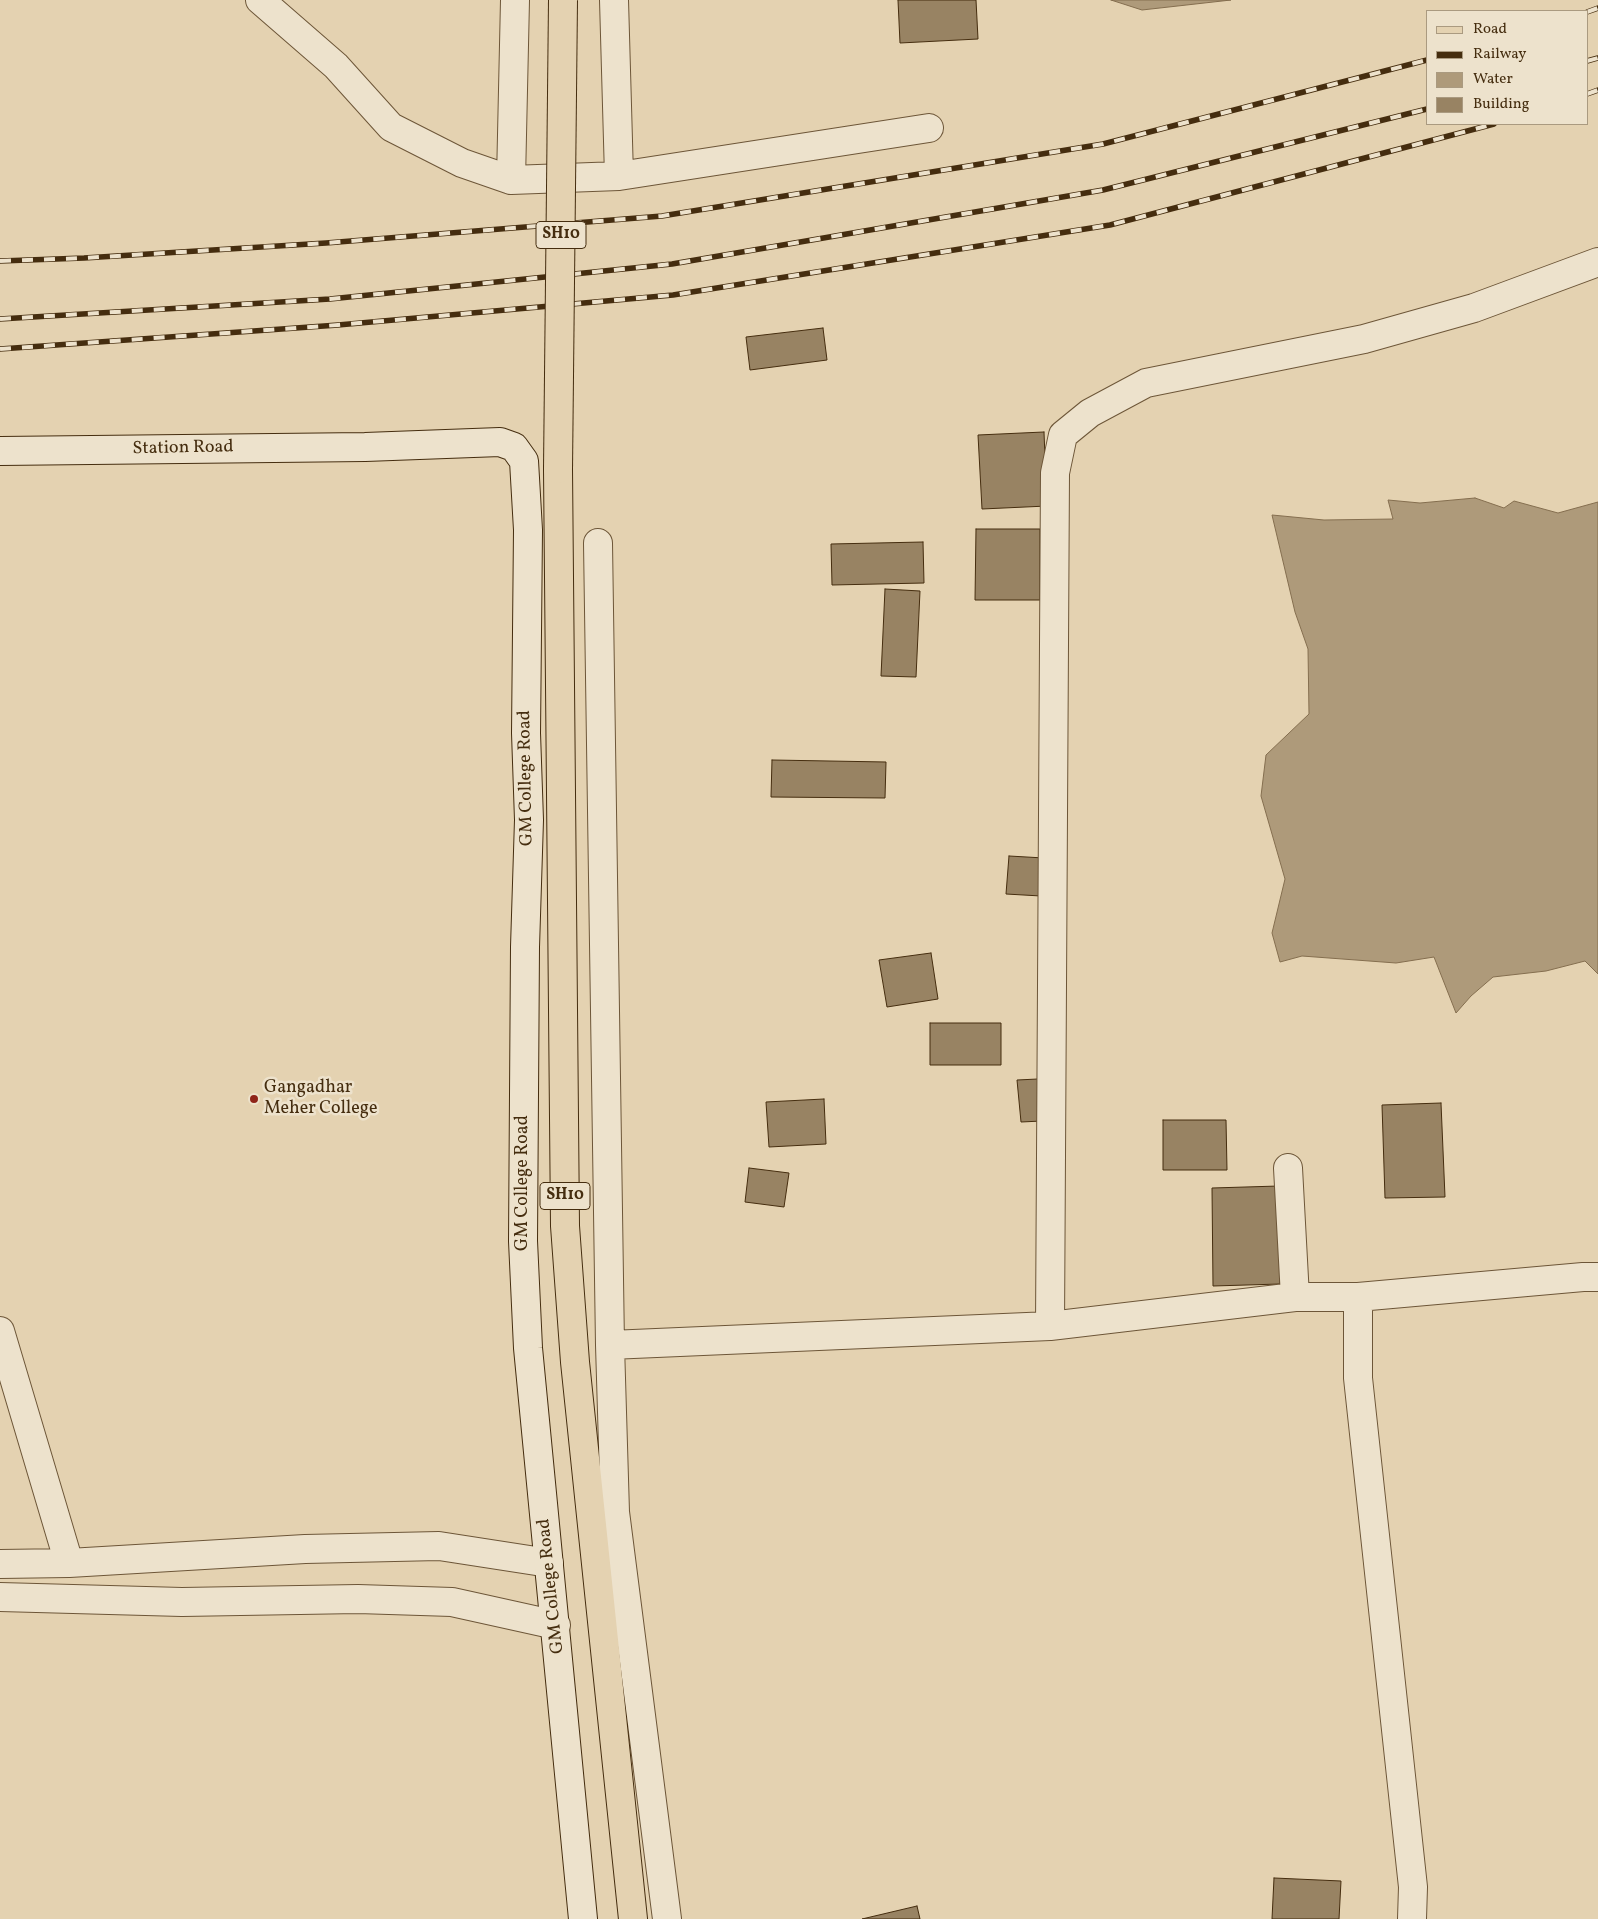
<!DOCTYPE html>
<style>
body{margin:0}
#map{position:relative;width:1598px;height:1919px;overflow:hidden;background:#e4d2b1;font-family:Vollkorn,serif}
canvas{display:block}
.legend{position:absolute;left:1426px;top:10px;width:162px;height:115px;box-sizing:border-box;background:#ede2cc;border:1px solid #aa9a80;margin:0;padding:6px 9px;list-style:none;font-size:15px;color:#452d0f}
.legend li{display:flex;align-items:center;gap:10px;height:25px}
.legend b{width:25px;border:1px solid #aa9a80}
</style>
<div id="map">
<canvas width="1598" height="1919"></canvas>
<ul class="legend">
<li><b style="height:6px;background:#e4d2b1"></b>Road</li>
<li><b style="height:6px;background:#452d0f"></b>Railway</li>
<li><b style="height:14px;background:#ae9a7a"></b>Water</li>
<li><b style="height:14px;background:#988363"></b>Building</li>
</ul>
</div>
<script>
const context = document.querySelector('canvas').getContext('2d');
context.lineJoin = 'round';
function paint(path, color) {
  context.fillStyle = color;
  context.fill(path, 'evenodd');
}
function poly(rows) {
  const path = new Path2D();
  for (const r of rows) {
    path.moveTo(r[0], r[1]);
    for (let i = 2; i < r.length; i += 2) path.lineTo(r[i], r[i + 1]);
  }
  return path;
}
function stroke(path, color, width, dash) {
  context.strokeStyle = color;
  context.lineWidth = width;
  context.lineCap = dash ? 'butt' : 'round';
  context.setLineDash(dash || []);
  context.stroke(path);
}
function label(font, color, halo, rows, align = 'center') {
  context.font = font + ' Vollkorn,serif';
  context.lineWidth = 5;
  context.setLineDash([]);
  context.textBaseline = 'middle';
  context.strokeStyle = halo;
  context.fillStyle = color;
  for (const [text, x, y, turn = 0] of rows) {
    context.save();
    context.translate(x, y);
    context.rotate((+turn || 0) * Math.PI / 180);
    context.textAlign = isNaN(turn) ? turn : align;
    if (halo) context.strokeText(text, 0, 0);
    context.fillText(text, 0, 0);
    context.restore();
  }
}
const water = poly([
 [1111,0,1231,0,1142,10,1111,0],
 [1475,498,1504,508,1514,501,1558,513,1598,502,1598,974,1585,961,1546,971,1493,977,1471,996,1456,1013,1434,957,1396,963,1302,956,1280,962,1272,933,1285,879,1261,796,1266,755,1309,714,1308,649,1295,612,1272,515,1324,520,1393,519,1388,500,1420,503,1475,498]
]);
const building = poly([
 [898,0,976,0,978,39,900,43,898,0],
 [823,328,827,360,750,370,746,337,823,328],
 [1044,432,1047,506,982,509,978,435,1044,432],
 [976,529,1040,529,1040,600,975,600,976,529],
 [923,542,924,583,832,585,831,544,923,542],
 [885,589,920,591,916,677,881,676,885,589],
 [772,760,886,762,885,798,771,797,772,760],
 [1009,856,1044,858,1041,896,1006,894,1009,856],
 [931,953,938,999,887,1007,879,960,931,953],
 [930,1023,1001,1023,1001,1065,930,1065,930,1023],
 [1038,1079,1042,1121,1021,1122,1017,1080,1038,1079],
 [824,1099,826,1144,769,1147,766,1102,824,1099],
 [1441,1103,1445,1197,1385,1198,1382,1105,1441,1103],
 [1163,1120,1226,1120,1227,1170,1163,1170,1163,1120],
 [749,1168,789,1173,784,1207,745,1202,749,1168],
 [1279,1186,1280,1284,1213,1286,1212,1188,1279,1186],
 [1274,1878,1341,1881,1339,1919,1272,1919,1274,1878],
 [917,1906,920,1919,862,1919,917,1906]
]);
const street = poly([
 [260,0,336,66,391,127,462,163,511,180],
 [515,0,511,180,619,176,614,0],
 [619,176,929,128],
 [598,543,610,1345,615,1512,667,1919],
 [1288,1168,1295,1297],
 [1358,1297,1358,1378,1413,1887,1412,1919],
 [1050,1326,1055,473,1063,435,1090,413,1146,383,1364,339,1474,308,1598,262],
 [0,1331,69,1563],
 [610,1345,1050,1326,1295,1297,1358,1297,1583,1277,1598,1277],
 [0,1564,69,1563,305,1549,439,1546,549,1563],
 [0,1597,182,1602,358,1599,452,1602,556,1625]
]);
const secondary = poly([
 [0,451,365,447,500,442,514,447,524,461,528,530,526,733,529,820,525,947,523,1241,528,1348,583,1919]
]);
const primary = poly([
 [558,469,565,1226,575,1362,633,1919]
]);
const rail = poly([
 [1587,12,1598,8],
 [1587,61,1598,58],
 [1587,94,1598,90],
 [0,261,84,258,326,243,662,216,1103,144,1427,60],
 [0,319,330,299,672,264,1103,190,1427,109],
 [0,349,338,325,673,295,1110,225,1494,124]
]);
const primaryBridge = poly([
 [558,469,563,0]
]);
const markers = [
 [254,1099,5,"#8f2418"]
];
const shields = [
 [561,235,50],
 [565,1196,50]
];
const shieldNames = [
 ["SH10",561,235],
 ["SH10",565,1196]
];
const streetNames = [
 ["Station Road",183,449,-1],
 ["GM College Road",527,778,-91],
 ["GM College Road",524,1183,-90],
 ["GM College Road",552,1586,-96]
];
const poiNames = [
 ["Gangadhar",264,1089],
 ["Meher College",264,1110]
];
paint(water, '#ae9a7a');
stroke(water, '#846e4f', 1);
paint(building, '#988363');
stroke(building, '#452d0f', 1);
stroke(street, '#6d5638', 30);
stroke(secondary, '#452d0f', 30);
stroke(primary, '#452d0f', 30);
stroke(street, '#ede2cc', 28);
stroke(secondary, '#ede2cc', 28);
stroke(primary, '#e4d2b1', 28);
stroke(rail, '#452d0f', 5.5);
stroke(rail, '#ede2cc', 4, [11]);
stroke(primaryBridge, '#452d0f', 30, []);
stroke(primaryBridge, '#e4d2b1', 28);
for (const [x, y, r, color] of markers) {
  const dot = new Path2D();
  dot.arc(x, y, r, 0, 2 * Math.PI);
  context.fillStyle = color;
  context.fill(dot);
  stroke(dot, '#ede2cc', 2);
}
for (const [x, y, w] of shields) {
  const box = new Path2D();
  box.roundRect(x - w / 2, y - 13.5, w, 27, 4);
  context.fillStyle = '#ede2cc';
  context.fill(box);
  stroke(box, '#452d0f', 1);
}
label('bold 16px', '#452d0f', null, shieldNames);
label('18px', '#452d0f', '#ede2cc', streetNames);
label('18px', '#452d0f', '#ede2cc', poiNames, 'left');
</script>
